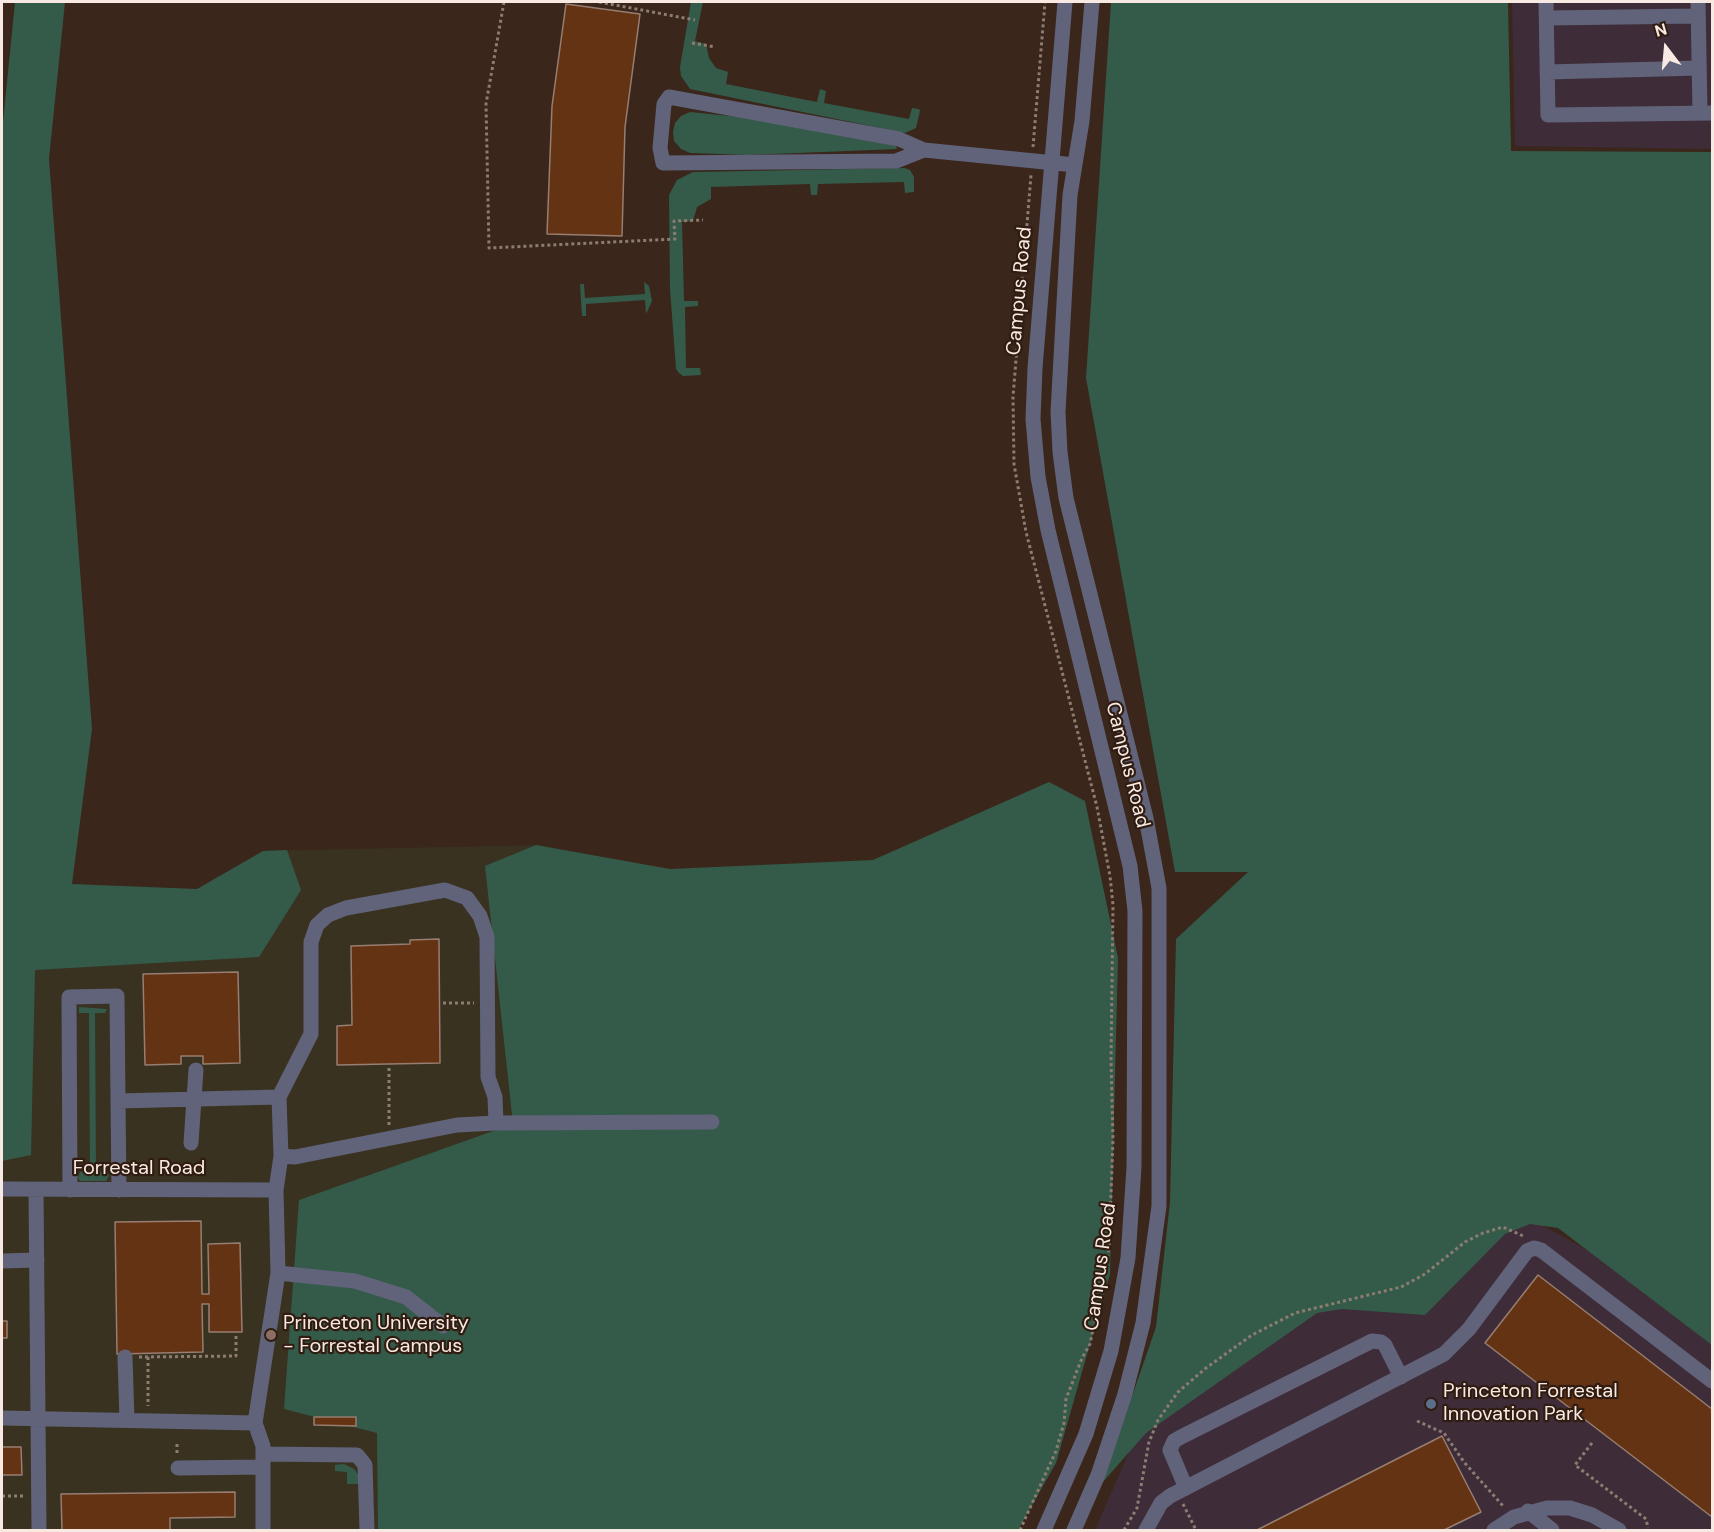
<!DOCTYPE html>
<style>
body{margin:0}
#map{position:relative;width:1714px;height:1532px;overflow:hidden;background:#3a261a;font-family:"DM Sans",sans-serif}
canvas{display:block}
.frame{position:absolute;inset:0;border:3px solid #f8eae2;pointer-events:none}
.north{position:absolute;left:1636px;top:18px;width:60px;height:60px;-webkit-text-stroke:4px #301c11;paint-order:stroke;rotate:344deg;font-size:16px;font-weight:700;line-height:24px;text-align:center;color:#f8eae2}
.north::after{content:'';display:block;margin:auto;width:21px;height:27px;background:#f8eae2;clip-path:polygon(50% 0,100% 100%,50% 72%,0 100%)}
</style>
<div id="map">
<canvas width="1714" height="1532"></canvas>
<div class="frame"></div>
<div class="north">N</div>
</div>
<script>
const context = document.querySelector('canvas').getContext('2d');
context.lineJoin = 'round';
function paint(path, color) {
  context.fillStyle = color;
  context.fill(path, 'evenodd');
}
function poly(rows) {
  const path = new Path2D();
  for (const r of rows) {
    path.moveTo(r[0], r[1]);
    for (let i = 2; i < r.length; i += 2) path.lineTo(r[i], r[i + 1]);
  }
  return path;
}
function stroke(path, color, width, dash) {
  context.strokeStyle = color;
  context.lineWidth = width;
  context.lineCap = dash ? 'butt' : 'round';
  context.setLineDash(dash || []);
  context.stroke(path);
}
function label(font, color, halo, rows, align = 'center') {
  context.font = font + ' "DM Sans",sans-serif';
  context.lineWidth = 4.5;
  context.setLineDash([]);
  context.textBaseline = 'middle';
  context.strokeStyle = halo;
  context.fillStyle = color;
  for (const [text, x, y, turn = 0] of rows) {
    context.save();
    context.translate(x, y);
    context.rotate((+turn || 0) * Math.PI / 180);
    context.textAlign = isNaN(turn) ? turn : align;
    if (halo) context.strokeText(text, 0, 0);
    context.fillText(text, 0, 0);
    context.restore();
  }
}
const commercial = poly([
 [1512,2,1712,2,1712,149,1515,146],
 [1504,1204,1712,1319,1712,1530,1095,1530,1166,1367]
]);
const education = poly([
 [536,845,542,1530,2,1530,2,1139,7,939,265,934,263,851]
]);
const green = poly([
 [15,2,65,2,49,159,92,729,72,884,197,889,263,851,287,850,301,890,259,957,35,970,31,1155,2,1161,2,132],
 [691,2,703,2,695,41,706,44,709,58,716,68,728,72,726,84,817,102,820,89,826,91,824,103,909,119,912,108,919,109,920,111,916,128,905,133,690,89,681,76,680,67],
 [1111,2,1508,2,1511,151,1712,152,1712,1345,1558,1228,1530,1224,1505,1234,1425,1315,1342,1309,1317,1313,1146,1433,1102,1483,1156,1327,1170,1202,1176,939,1248,872,1175,872,1086,378],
 [690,112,750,118,896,146,897,149,748,155,690,153,681,149,674,141,673,132,675,123,681,116],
 [904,168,910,170,914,177,914,192,905,193,904,182,818,184,817,195,811,195,810,184,711,187,711,199,697,207,693,221,682,222,684,301,698,301,698,306,685,307,686,368,700,368,701,375,683,376,679,373,676,369,670,289,669,195,677,180,693,172],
 [644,282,649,286,652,301,646,314,645,300,586,304,586,316,582,316,580,284,584,284,585,298,645,294],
 [1049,782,1085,801,1118,958,1110,1274,1056,1463,1018,1530,378,1530,377,1433,284,1409,299,1200,513,1124,485,866,536,845,670,869,873,860],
 [79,1007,107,1009,105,1013,95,1013,96,1171,106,1172,109,1175,106,1181,80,1181,78,1178,80,1172,90,1171,89,1013,79,1013],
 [344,1464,354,1469,360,1477,360,1484,347,1484,347,1472,335,1471,335,1465]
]);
const building = poly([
 [566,4,640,14,625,127,622,236,547,234,552,106,566,4],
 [439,939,440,1063,337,1065,337,1026,352,1025,351,946,410,944,410,940,439,939],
 [238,972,240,1063,203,1064,203,1056,181,1056,181,1064,145,1065,143,974,238,972],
 [201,1221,202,1294,209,1294,208,1244,240,1243,242,1332,209,1332,209,1304,202,1304,203,1352,117,1354,115,1222,201,1221],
 [1538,1275,1712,1409,1712,1517,1485,1343,1538,1275],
 [2,1321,7,1321,7,1338,2,1338,2,1321],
 [314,1417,356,1417,356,1426,314,1425,314,1417],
 [1442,1436,1481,1512,1444,1530,1257,1530,1442,1436],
 [2,1447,21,1447,22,1475,2,1475,2,1447],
 [235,1492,235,1517,170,1518,170,1530,62,1530,61,1494,235,1492]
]);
const path = poly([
 [504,2,486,104,489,248,675,239,674,221,703,220],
 [599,2,695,20],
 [692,43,715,47],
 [1033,147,1045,2],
 [443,1003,474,1003],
 [389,1125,389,1067],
 [139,1357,236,1356,236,1335],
 [148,1357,148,1406],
 [1417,1421,1444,1433,1464,1462,1503,1506],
 [1592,1443,1575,1465,1646,1519,1648,1528],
 [177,1444,177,1454],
 [2,1496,24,1496],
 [1183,1504,1196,1530],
 [1020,1530,1056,1451,1064,1423,1066,1399,1082,1358,1090,1344,1109,1249,1113,1139,1111,1061,1113,905,1110,876,1097,807,1026,532,1014,464,1013,397,1031,175],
 [1124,1530,1137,1508,1149,1442,1158,1420,1178,1392,1206,1368,1252,1335,1295,1313,1401,1287,1425,1274,1465,1242,1483,1233,1503,1227,1523,1236]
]);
const minor = poly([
 [1546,2,1548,115,1712,113],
 [1698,2,1700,113],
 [1547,18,1698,16],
 [1547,72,1699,68],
 [924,150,896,161,663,163,660,148,664,104,669,97,899,139,924,150,1075,165],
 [496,1123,712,1122],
 [191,1143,196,1070],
 [2,1189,276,1190],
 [36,1190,39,1530],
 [70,1190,69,997,117,996,118,1101],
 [119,1190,118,1101,279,1097],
 [2,1261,37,1260],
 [278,1273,355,1281,406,1297,443,1326],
 [125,1357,127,1420],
 [2,1418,255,1423],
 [263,1454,357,1455,365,1465,367,1530],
 [178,1468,263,1467],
 [1186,1488,1170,1450,1174,1441,1181,1437,1372,1341,1381,1342,1385,1345,1401,1377],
 [1528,1511,1552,1530],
 [263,1530,263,1446,255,1423,278,1273,276,1190,281,1156,279,1097,311,1034,311,942,317,925,328,915,346,908,445,890,467,898,480,916,487,937,488,1077,495,1097,496,1123,457,1125,295,1157,281,1156],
 [1044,1530,1086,1434,1111,1351,1128,1258,1134,1167,1135,911,1130,866,1048,530,1038,477,1033,419,1035,368,1065,2],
 [1074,1530,1098,1475,1125,1394,1143,1323,1159,1206,1159,888,1146,818,1066,498,1060,452,1058,412,1070,195,1082,121,1092,2],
 [1146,1530,1161,1503,1170,1496,1444,1354,1469,1329,1527,1251,1534,1248,1541,1250,1712,1381],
 [1494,1530,1514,1517,1547,1508,1570,1508,1592,1515,1619,1530]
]);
const markers = [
 [271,1335,6,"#8d6e63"],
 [1431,1404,6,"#5c6f8a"]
];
const streetNames = [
 ["Campus Road",1020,291,-85],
 ["Campus Road",1127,765,76],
 ["Forrestal Road",139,1169],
 ["Campus Road",1101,1267,-82]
];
const poiNames = [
 ["Princeton University",283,1324],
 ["- Forrestal Campus",283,1347],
 ["Princeton Forrestal",1443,1392],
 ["Innovation Park",1443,1415]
];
paint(commercial, '#3e2d38');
paint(education, '#393221');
paint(green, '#345b49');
paint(building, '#643313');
stroke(building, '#977e70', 1.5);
stroke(path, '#8d7c72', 3, [3, 3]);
stroke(minor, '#61637a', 15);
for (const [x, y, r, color] of markers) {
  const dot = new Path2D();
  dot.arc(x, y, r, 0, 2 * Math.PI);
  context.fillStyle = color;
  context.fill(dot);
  stroke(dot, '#301c11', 2);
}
label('20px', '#f8eae2', '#301c11', streetNames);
label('20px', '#f8eae2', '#301c11', poiNames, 'left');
</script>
